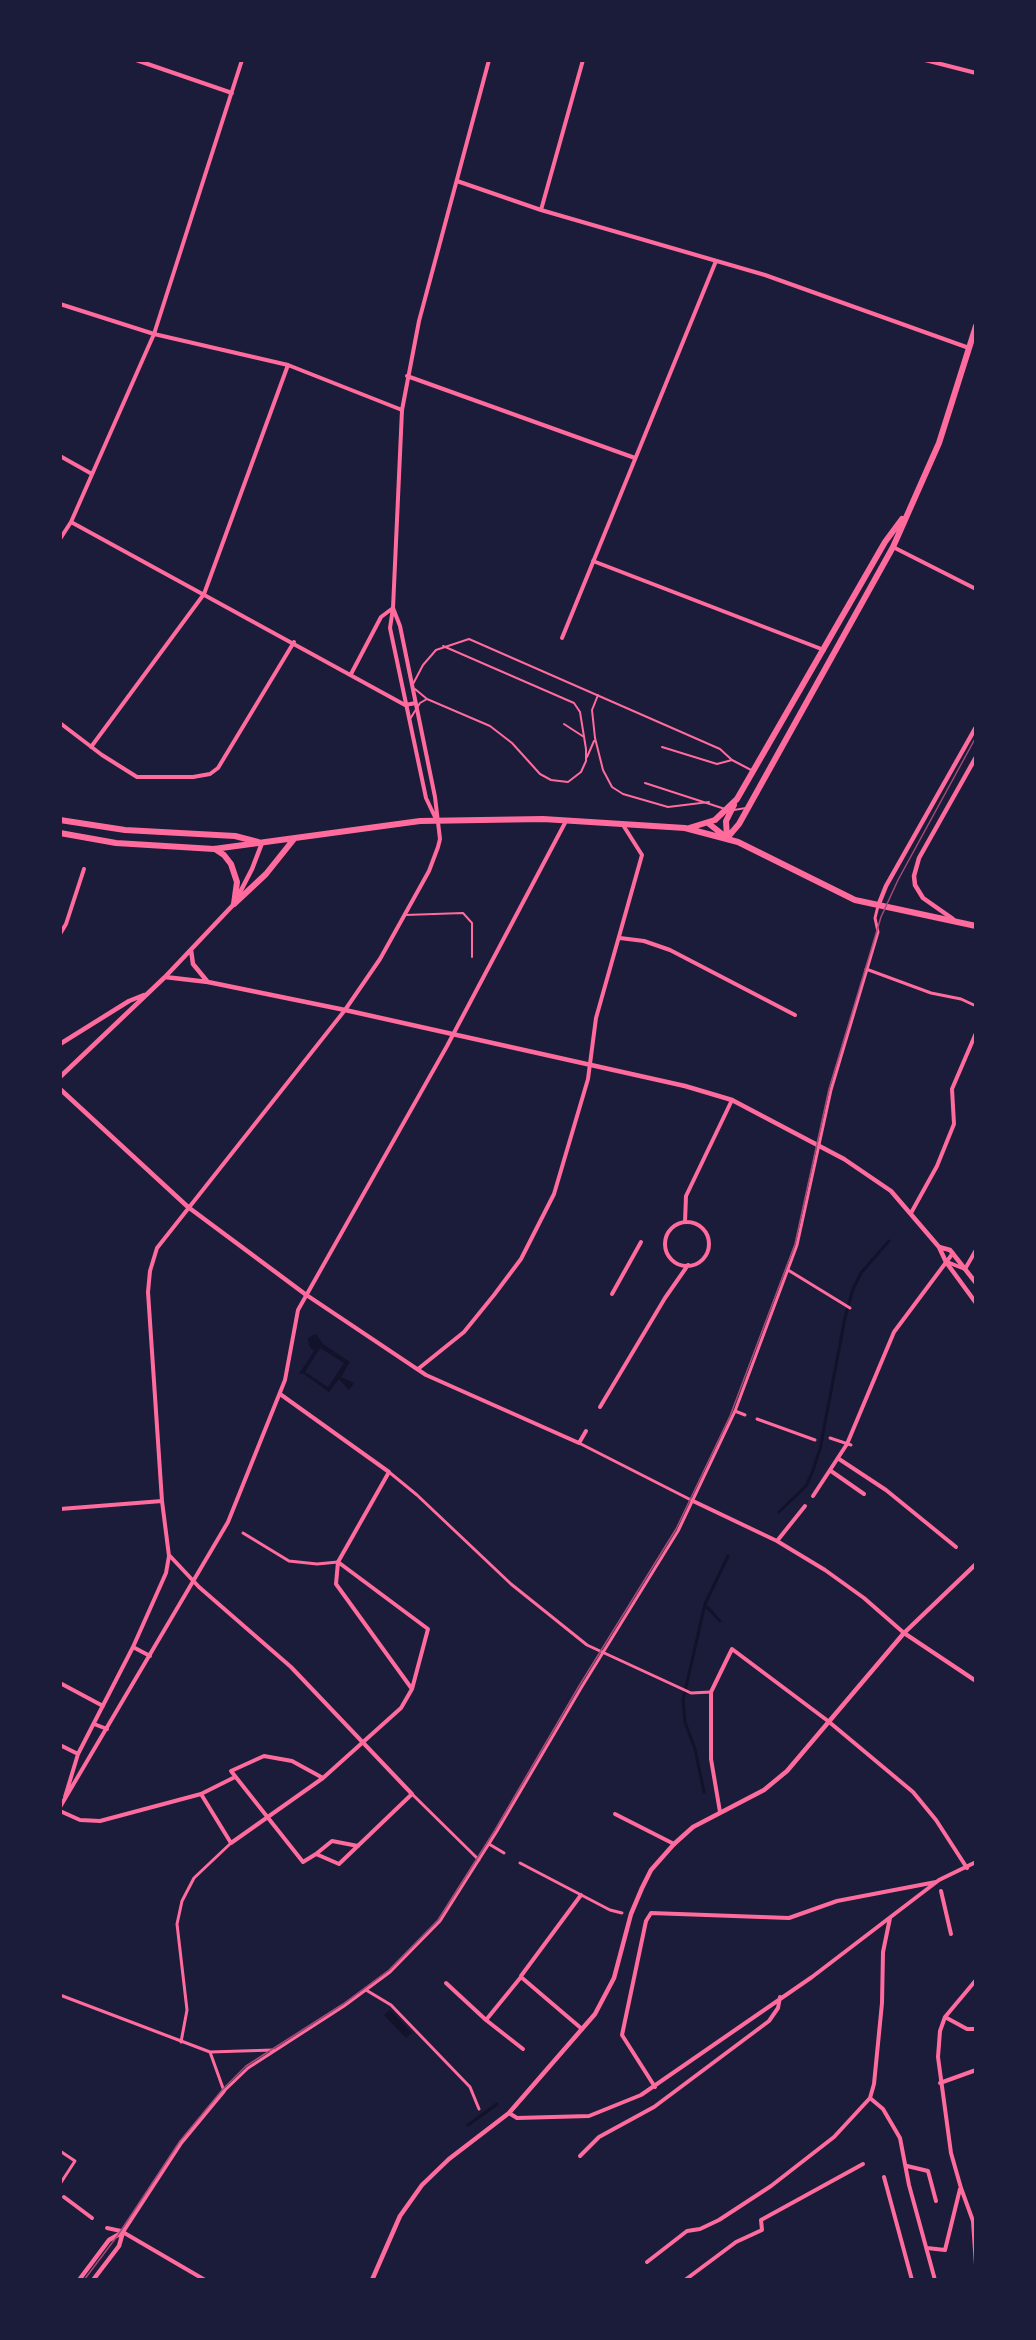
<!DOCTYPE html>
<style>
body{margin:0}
#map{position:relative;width:1036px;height:2340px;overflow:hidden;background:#1b1b3a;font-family:"Nunito Sans",sans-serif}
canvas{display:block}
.frame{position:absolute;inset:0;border:62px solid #1b1b3a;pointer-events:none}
</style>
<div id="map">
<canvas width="1036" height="2340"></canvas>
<div class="frame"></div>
</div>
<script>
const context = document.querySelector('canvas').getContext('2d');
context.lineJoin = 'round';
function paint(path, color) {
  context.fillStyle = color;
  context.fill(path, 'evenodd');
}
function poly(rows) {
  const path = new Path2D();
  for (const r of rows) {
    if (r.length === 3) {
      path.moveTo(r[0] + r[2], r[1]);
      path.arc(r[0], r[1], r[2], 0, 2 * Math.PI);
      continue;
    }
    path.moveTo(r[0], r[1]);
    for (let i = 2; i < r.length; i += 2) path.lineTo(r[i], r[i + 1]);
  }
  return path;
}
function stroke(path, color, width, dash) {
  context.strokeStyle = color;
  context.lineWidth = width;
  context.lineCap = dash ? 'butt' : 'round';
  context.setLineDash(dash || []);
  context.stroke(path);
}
const water = poly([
 [316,1334,323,1344,350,1362,341,1377,354,1383,349,1390,339,1379,329,1392,304,1374,299,1374,314,1351,309,1346,308,1338],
 [320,1348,344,1363,328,1387,305,1372],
 [390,2010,412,2033,406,2038,384,2015]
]);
const stream = poly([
 [779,1512,806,1486,812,1473,820,1449,845,1318,853,1289,861,1273,889,1241],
 [705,1605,720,1621],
 [704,1792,695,1749,685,1722,683,1700,705,1604,728,1556],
 [468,2125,497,2104]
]);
const service = poly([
 [413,684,423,665,436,650,469,639,720,749,732,760,753,771],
 [415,689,427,699,490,726,512,743,540,774,551,780,568,782,581,772,586,761,586,749,580,712,574,703,443,646],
 [598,695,592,710,595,738,603,770,612,787,623,794,668,807,709,802],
 [410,719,420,703,427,699],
 [564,724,584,737],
 [662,747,717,764,732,760],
 [587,757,594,741],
 [645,783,725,809],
 [734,810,746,808],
 [405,915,463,913,472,923,472,957]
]);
const pedestrian = poly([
 [866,969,931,993,961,999,976,1006],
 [788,1270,850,1308],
 [735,1411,745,1415],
 [757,1419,815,1440],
 [830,1438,851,1445],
 [579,1443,693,1501],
 [389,1472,417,1495,511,1584,587,1645,691,1693,711,1692],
 [243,1533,289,1561,317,1564,338,1562],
 [412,1794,479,1860],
 [489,1844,504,1853],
 [520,1863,610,1910,622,1913],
 [366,1990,391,2005,470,2087,479,2109],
 [60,1995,210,2052,273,2050],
 [181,2042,187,2010,177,1924,182,1901,194,1878,231,1843],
 [210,2052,224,2091,248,2068,344,2006,390,1972,440,1921,497,1831,581,1688,678,1531,735,1411,797,1245,831,1090,878,932,875,918,878,906],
 [60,2151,75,2161,60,2184]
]);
const minor = poly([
 [136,60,232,93],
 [925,60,976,73],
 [457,181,541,210,765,275,969,348],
 [541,210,583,60],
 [60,304,154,334,288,365,402,410],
 [407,376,635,458],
 [60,456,92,474],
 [71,522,405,705,416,703],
 [60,539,71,522,154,334,242,60],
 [893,547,976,589],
 [593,561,824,650],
 [562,638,716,261],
 [351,674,381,617,393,608],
 [60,723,102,755,137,777,193,777,210,774,218,768,294,642],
 [91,747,204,594,288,365],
 [435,817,426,798,390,628,393,608,402,410,419,321,489,60],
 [60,934,66,924,84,869],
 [620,938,644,941,670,950,795,1015],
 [911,1213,937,1166,954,1124,952,1089,976,1033],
 [685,1222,686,1196,732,1100],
 [687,1244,22],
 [947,1262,965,1269,976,1250],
 [305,1294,426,1375,579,1443,586,1431],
 [612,1294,641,1242],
 [418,1369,464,1332,494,1295,521,1259,554,1194,588,1079,596,1018,642,855,623,825],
 [280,1394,389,1472,338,1562,336,1584,412,1689],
 [600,1407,665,1298,688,1265],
 [839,1459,886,1490,956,1547],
 [831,1471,864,1494],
 [813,1496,847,1444,894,1332,953,1253],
 [693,1501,777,1541,825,1570,864,1598,904,1633],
 [60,1509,162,1501],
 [777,1541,805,1506],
 [170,1556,199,1587,291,1667,412,1794,339,1864,316,1854,303,1862,231,1771,264,1756,292,1761,323,1778],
 [133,1647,150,1656],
 [60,1683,103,1706],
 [94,1724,107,1729],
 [62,1746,78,1754],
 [201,1794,231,1843,323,1778,401,1708,412,1689,428,1629,338,1562],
 [65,1797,78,1754,133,1647,166,1573,169,1556,162,1501,148,1292,150,1271,157,1248,345,1010,380,959,429,871,438,847,440,839,435,797,400,626,393,608],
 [60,1807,228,1522,285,1380,298,1310,447,1046,566,821],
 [60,1811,80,1820,100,1821,201,1794,235,1777],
 [720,1812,711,1759,711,1692,732,1649,828,1721,913,1792,936,1820,967,1868],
 [615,1814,674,1844],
 [316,1854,332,1841,358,1846],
 [941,1891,951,1934],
 [521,1976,581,1895],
 [976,1980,945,2017,940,2031,938,2057,951,2153,961,2188,973,2221,976,2265],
 [446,1983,486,2020],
 [945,2017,967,2029,976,2029],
 [523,2049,486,2020,521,1977,582,2029],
 [940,2083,976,2070],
 [655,2087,622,2035,646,1921,651,1913,789,1918,837,1901,936,1882],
 [870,2098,883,2109,900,2138,909,2185,935,2280],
 [509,2113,517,2118,589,2116,641,2095,812,1977,939,1880,976,1862],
 [580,2156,599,2137,654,2107,769,2021,778,2008,780,1997],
 [907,2166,928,2171,936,2201],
 [884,2177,912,2280],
 [64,2197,92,2218],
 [107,2228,121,2231,205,2280],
 [123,2232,181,2143,224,2091],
 [927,2248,945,2250,960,2189],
 [647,2262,687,2231,700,2229,719,2220,771,2186,834,2137,870,2098,874,2084,882,2003,883,1952,890,1918],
 [685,2280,736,2242,762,2230,761,2220,863,2164]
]);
const tertiary = poly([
 [878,906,886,886,976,727],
 [953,919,923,898,915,885,914,876,919,858,976,757],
 [191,950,193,964,207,981],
 [165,977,208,982,345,1010,685,1086,732,1100,844,1159,891,1191,939,1247,946,1262,976,1303],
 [60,1044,129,1001,144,995],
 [60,1077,165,977,234,904,252,869,262,843],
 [60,1089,188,1207,305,1294],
 [939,1247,950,1250,976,1283],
 [904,1633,976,1681],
 [79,2280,109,2240,123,2232],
 [93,2280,119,2246,123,2232],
 [372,2280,400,2216,422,2185,449,2159,509,2113,595,2014,614,1978,631,1914,642,1888,651,1870,674,1844,693,1827,764,1790,787,1771,904,1633,976,1564]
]);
const primary = poly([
 [60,820,125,830,235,836,258,842],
 [708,823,727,838],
 [689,828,715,820,737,799,885,542,902,519],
 [60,833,116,843,214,849,420,821,543,819,685,828,738,842,855,900,976,926],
 [727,838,739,824,893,547,939,443,976,326],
 [727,838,726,821,734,805],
 [215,849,224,855,231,864,237,882,234,904],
 [234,904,266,874,294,839]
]);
const tram = poly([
 [84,2280,118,2235,180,2141,223,2089,246,2066,343,2004,389,1970,438,1920,495,1830,579,1686,676,1529,730,1416,795,1244,829,1089,881,917,898,880,976,737]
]);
paint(water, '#12122b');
stroke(stream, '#12122b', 3);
stroke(service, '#ff6b9d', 2);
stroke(pedestrian, '#ff6b9d', 3);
stroke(minor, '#ff6b9d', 4);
stroke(tertiary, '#ff6b9d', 4.5);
stroke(primary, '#ff6b9d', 6);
stroke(tram, '#a44b75', 1.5);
</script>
